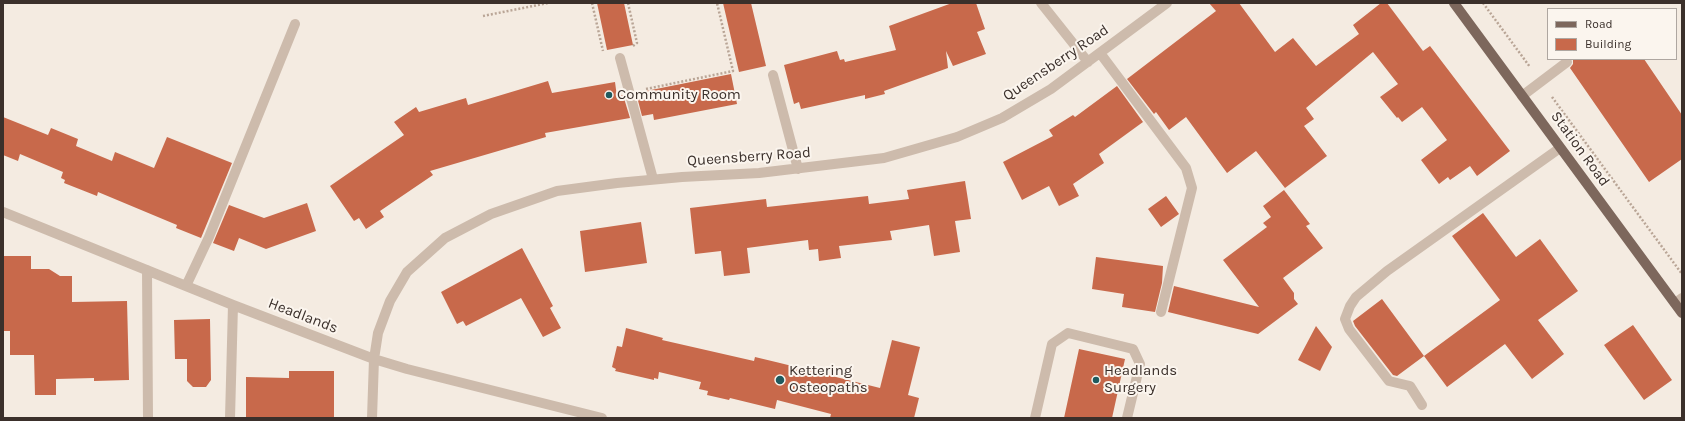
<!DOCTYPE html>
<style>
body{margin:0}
#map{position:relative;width:1685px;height:421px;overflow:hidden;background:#f4ebe1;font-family:Karla,sans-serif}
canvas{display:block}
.frame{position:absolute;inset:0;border:4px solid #3b302b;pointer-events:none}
.legend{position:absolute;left:1547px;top:8px;width:130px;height:52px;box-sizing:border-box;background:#fbf5ee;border:1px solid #aea6a0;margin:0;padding:5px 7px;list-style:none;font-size:12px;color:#3b302b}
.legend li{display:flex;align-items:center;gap:8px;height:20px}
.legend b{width:20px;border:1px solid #aea6a0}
</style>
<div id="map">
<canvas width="1685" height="421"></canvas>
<div class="frame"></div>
<ul class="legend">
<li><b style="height:5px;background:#7d675c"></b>Road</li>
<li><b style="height:11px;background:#c8694b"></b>Building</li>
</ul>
</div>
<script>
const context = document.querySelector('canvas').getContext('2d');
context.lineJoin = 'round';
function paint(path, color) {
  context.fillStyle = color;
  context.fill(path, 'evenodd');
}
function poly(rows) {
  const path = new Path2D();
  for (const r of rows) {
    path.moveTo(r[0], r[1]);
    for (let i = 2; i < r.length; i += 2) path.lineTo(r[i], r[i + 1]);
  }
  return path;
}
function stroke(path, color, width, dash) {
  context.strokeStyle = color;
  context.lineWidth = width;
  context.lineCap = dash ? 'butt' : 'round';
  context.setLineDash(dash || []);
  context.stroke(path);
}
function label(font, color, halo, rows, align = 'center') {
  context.font = font + ' Karla,sans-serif';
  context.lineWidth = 4;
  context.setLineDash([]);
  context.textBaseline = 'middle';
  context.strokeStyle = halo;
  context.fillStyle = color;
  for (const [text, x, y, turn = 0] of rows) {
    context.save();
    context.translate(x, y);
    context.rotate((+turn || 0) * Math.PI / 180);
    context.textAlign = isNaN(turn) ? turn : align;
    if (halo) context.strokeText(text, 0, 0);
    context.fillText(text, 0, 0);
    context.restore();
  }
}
const building = poly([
 [597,3,624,3,633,45,607,50],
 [723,3,751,3,766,66,739,72],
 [952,3,976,3,985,29,977,32,986,54,953,66,946,51,948,68,884,91,885,94,865,99,865,95,801,109,799,102,794,104,784,65,837,51,840,60,844,59,845,62,896,50,889,26],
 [1209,3,1239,3,1275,52,1293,38,1316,66,1359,34,1353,25,1381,3,1387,3,1423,51,1430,46,1510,151,1477,176,1470,166,1450,180,1448,177,1439,184,1421,160,1447,140,1422,107,1402,122,1398,117,1397,118,1380,97,1398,84,1373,52,1306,108,1314,119,1304,126,1327,156,1285,188,1256,151,1227,173,1186,117,1169,130,1156,112,1154,114,1127,79,1216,11],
 [1573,59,1644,59,1682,115,1682,159,1649,182,1570,68,1573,64],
 [731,74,737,104,654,120,653,114,642,116,636,93],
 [548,81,552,93,615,82,617,97,623,95,630,118,545,133,546,137,430,171,433,175,380,211,384,217,366,229,359,218,354,221,330,186,404,135,394,122,416,107,419,112,466,98,468,105],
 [1117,86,1143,122,1099,154,1104,163,1073,184,1079,196,1059,206,1049,186,1022,200,1003,162,1053,136,1049,130,1073,115,1075,117],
 [3,117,48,135,51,128,78,139,76,146,112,161,115,152,154,168,167,137,232,163,201,238,176,228,177,225,98,192,97,196,64,183,65,180,61,178,63,172,20,154,18,161,3,155],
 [965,181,971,219,955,221,960,252,934,256,929,225,890,231,892,240,839,246,841,258,819,261,818,249,809,250,808,240,747,248,750,273,724,276,721,251,695,254,690,208,766,199,767,207,868,196,869,204,909,199,907,190],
 [1284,190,1310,224,1306,226,1323,248,1283,278,1294,293,1294,299,1298,304,1258,334,1168,312,1174,286,1259,307,1223,260,1267,227,1263,223,1271,217,1263,206],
 [1166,196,1179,214,1161,227,1148,209],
 [307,203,316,231,266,249,239,238,234,251,213,243,229,205,264,218],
 [1483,213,1516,257,1540,239,1578,291,1538,320,1564,354,1532,379,1505,344,1447,387,1424,356,1500,300,1452,236],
 [641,222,647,263,585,272,580,231],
 [522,248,553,306,550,308,561,328,543,337,521,298,466,326,463,321,457,324,441,292],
 [3,256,31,256,31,269,49,269,60,276,72,276,72,302,127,301,129,380,94,381,94,378,56,379,56,395,35,395,34,355,10,355,10,331,3,331],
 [1096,257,1163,266,1162,283,1155,312,1122,307,1124,294,1092,289],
 [1382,299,1424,356,1397,376,1393,375,1355,326,1353,321],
 [210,319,211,380,206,387,193,387,187,381,187,359,175,359,174,320],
 [1633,325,1672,380,1644,400,1604,345],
 [1316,326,1332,347,1320,371,1298,360],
 [626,328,663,338,662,340,754,361,755,357,780,363,880,388,892,340,920,347,908,395,919,398,914,418,830,418,831,414,777,400,775,409,730,398,729,400,707,395,708,391,699,389,701,382,659,372,658,379,654,378,654,380,615,371,616,369,612,367,617,346,622,347],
 [1079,349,1125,359,1112,418,1064,418],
 [289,371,334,371,334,418,246,418,246,377,289,378]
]);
const path = poly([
 [592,3,603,51],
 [628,3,637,43,633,46],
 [1483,3,1530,67],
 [483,16,548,3],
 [646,89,733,71,717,3],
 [1552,97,1682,274]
]);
const minor = poly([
 [1041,3,1088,62],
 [1100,53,1186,168,1192,188,1161,312],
 [620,58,653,179],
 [773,75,798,169],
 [1522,96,1567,62],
 [3,212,233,305,374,359,407,369,602,418],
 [147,270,148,418],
 [186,286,209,237,295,24],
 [1675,303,1682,298],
 [1422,405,1410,386,1389,381,1349,329,1345,319,1350,306,1356,297,1387,271,1560,148],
 [230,418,233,305],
 [372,418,374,359,378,333,390,301,407,272,445,238,491,214,557,191,617,183,682,177,759,173,884,158,957,137,1002,118,1051,89,1167,3],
 [1035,418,1052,344,1068,333,1133,349,1140,364,1127,418]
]);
const major = poly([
 [1454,3,1682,313]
]);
const markers = [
 [609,95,4,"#1f5a5e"],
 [780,380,5,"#1f5a5e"],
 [1096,380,4,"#1f5a5e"]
];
const streetNames = [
 ["Queensberry Road",1056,63,-34],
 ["Station Road",1580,149,54],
 ["Queensberry Road",749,157,-4],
 ["Headlands",303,316,21]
];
const poiNames = [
 ["Community Room",617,95],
 ["Kettering",789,371],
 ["Osteopaths",789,388],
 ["Headlands",1104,371],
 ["Surgery",1104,388]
];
paint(building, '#c8694b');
stroke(path, '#b9a596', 2.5, [2, 2]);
stroke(minor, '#cdbbac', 10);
stroke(major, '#7d675c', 10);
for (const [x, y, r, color] of markers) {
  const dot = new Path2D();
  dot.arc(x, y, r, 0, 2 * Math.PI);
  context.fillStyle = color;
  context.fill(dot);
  stroke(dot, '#fbf5ee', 1.5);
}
label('15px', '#3b302b', '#fbf5ee', streetNames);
label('15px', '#3b302b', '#fbf5ee', poiNames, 'left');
</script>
